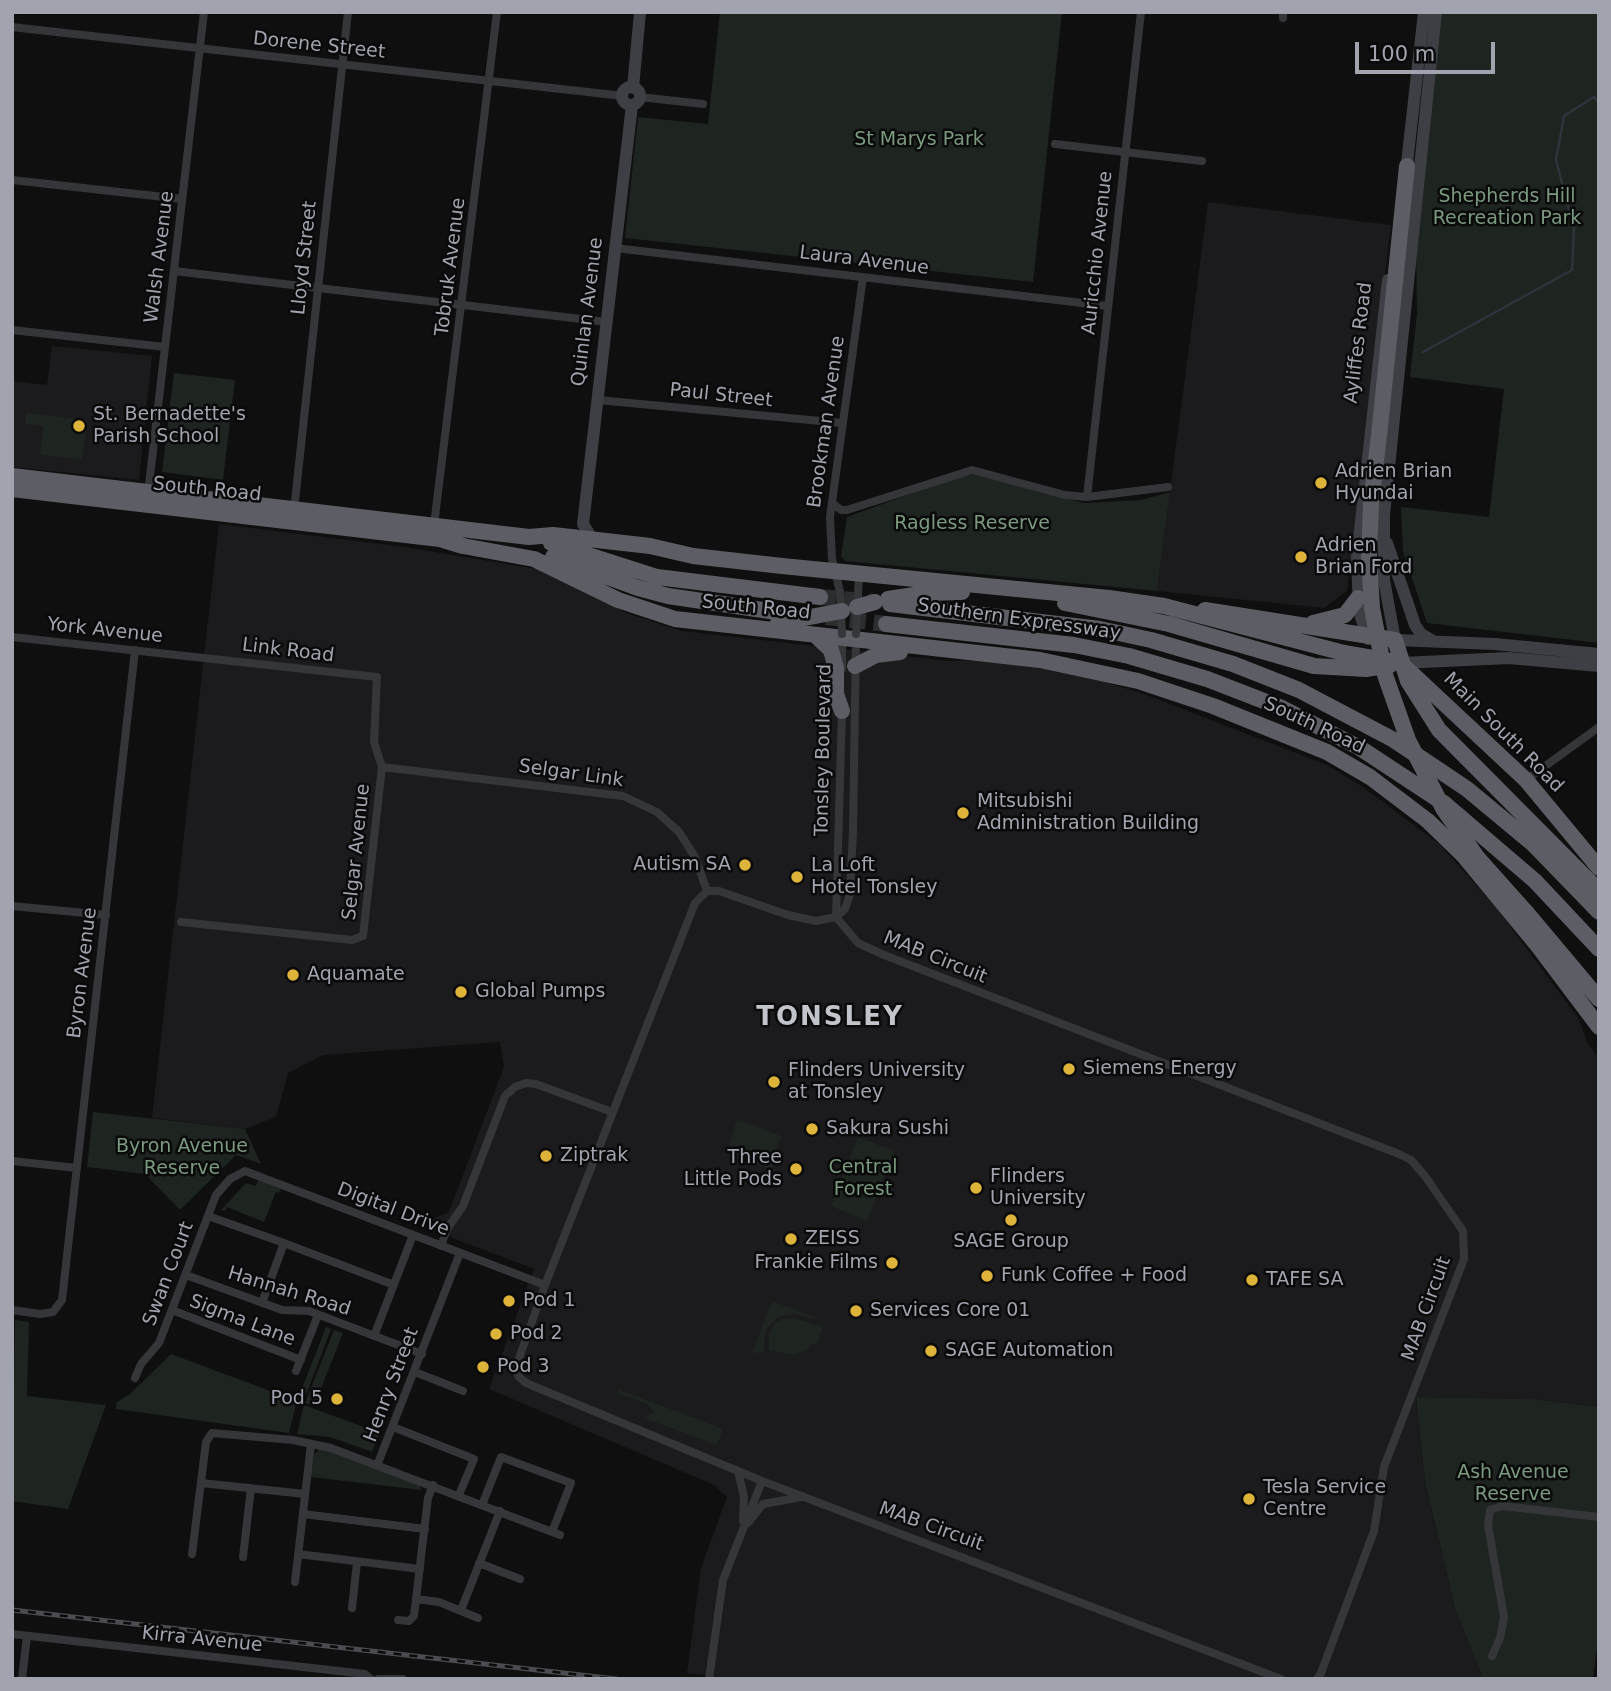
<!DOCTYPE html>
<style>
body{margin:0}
#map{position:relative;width:1611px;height:1691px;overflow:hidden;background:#0f0f10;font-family:"DejaVu Sans",sans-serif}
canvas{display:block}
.frame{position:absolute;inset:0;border:14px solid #a1a4af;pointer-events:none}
.scale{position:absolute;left:1355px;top:42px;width:140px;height:32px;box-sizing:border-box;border:4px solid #a1a4af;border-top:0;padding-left:9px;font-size:21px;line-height:24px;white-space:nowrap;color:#a1a4af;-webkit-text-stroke:5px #0a0a0b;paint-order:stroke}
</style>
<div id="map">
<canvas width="1611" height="1691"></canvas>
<div class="frame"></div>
<div class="scale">100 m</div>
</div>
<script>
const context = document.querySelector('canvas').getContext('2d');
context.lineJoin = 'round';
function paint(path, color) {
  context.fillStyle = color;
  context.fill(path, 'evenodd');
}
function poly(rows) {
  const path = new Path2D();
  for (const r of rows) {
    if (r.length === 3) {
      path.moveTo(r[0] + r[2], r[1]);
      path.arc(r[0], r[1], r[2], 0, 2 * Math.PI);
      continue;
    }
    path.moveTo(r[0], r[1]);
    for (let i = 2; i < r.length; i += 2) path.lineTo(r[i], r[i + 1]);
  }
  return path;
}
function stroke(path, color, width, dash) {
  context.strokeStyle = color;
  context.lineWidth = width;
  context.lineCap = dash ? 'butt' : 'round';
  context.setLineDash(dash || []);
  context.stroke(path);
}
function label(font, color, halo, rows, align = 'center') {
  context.font = font + ' "DejaVu Sans",sans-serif';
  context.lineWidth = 5;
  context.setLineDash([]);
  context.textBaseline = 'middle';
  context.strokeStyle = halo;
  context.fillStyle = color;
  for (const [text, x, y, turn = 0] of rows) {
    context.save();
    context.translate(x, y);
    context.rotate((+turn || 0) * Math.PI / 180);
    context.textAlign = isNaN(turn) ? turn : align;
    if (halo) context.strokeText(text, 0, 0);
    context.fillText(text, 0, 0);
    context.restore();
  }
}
const built = poly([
 [1208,202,1391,225,1347,591,1324,608,1157,591],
 [52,346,152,356,139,480,12,467,12,381,47,385],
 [219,524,405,547,549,571,626,613,682,631,949,661,987,660,1080,674,1144,694,1327,765,1363,787,1439,844,1496,907,1579,1019,1587,1042,1599,1059,1599,1407,1532,1399,1416,1397,1425,1482,1455,1608,1483,1679,736,1679,687,1673,701,1568,727,1497,714,1485,489,1389,534,1269,419,1225,449,1212,504,1067,500,1042,323,1055,288,1073,276,1117,245,1129,152,1118]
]);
const green = poly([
 [720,12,1062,12,1033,282,625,238,638,117,708,124],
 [1436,12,1599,12,1599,643,1427,623,1403,551,1401,507,1489,517,1504,389,1410,377,1417,314,1415,191],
 [174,373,235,380,223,480,162,472],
 [27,413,87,420,82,459,40,455,43,426,25,424],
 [974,474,1084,503,1142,500,1170,492,1157,591,845,561,841,556,847,517,948,480],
 [93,1112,245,1129,261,1164,236,1155,180,1210,145,1174,87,1167],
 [737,1119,781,1136,771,1170,727,1153],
 [858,1137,894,1151,867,1221,831,1206],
 [258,1180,281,1189,279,1193,276,1192,264,1222,227,1207,225,1211,221,1210,246,1183,256,1186],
 [772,1301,814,1317,813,1319,796,1314,778,1317,765,1331,764,1352,752,1353],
 [795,1318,823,1327,817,1344,811,1344,805,1351,793,1355,769,1350,769,1333,774,1324,783,1319],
 [15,1320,29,1322,27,1396,106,1405,68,1509,12,1501],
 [326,1327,331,1329,303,1403,297,1401,289,1433,116,1409,117,1402,130,1394,171,1354,297,1401],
 [334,1330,343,1333,314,1406,305,1403],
 [618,1389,723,1429,717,1445,644,1418,654,1412,647,1404,617,1393],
 [1416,1397,1532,1399,1599,1407,1599,1631,1593,1679,1483,1679,1455,1608,1425,1482],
 [304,1405,380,1433,372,1452,330,1437,297,1434],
 [321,1447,420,1485,421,1490,311,1477,314,1455]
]);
const stream = poly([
 [1423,352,1572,270,1574,229,1556,160,1564,116,1594,97,1599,102]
]);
const highwayTunnel = poly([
 [820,597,873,602],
 [826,617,886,624]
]);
const street = poly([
 [1283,18,1283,12],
 [12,27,623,96],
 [640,97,703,104],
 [1055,144,1202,161],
 [12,180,182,199],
 [615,248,1108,306],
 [174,271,607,322],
 [12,330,165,347],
 [598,400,842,423],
 [148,493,204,12],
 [1087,497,1141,12],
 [833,504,841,510,847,510,972,470,1065,495,1087,497,1168,487],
 [294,510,348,12],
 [434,525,497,12],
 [840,592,832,559,830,517,863,277],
 [858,596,859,572],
 [12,637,377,677,374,742,382,767,363,936,352,940,181,922],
 [856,637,853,832,850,894,845,909,836,917,816,921,788,915,719,891,707,891,695,903,545,1285,517,1364,518,1376,526,1383,762,1481,1281,1679],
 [842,669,842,637],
 [382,767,623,796,657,812,679,832,695,857,707,891],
 [1526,780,1599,727],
 [12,906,106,915],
 [836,917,858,943,884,955,1399,1154,1411,1160,1425,1176,1463,1231,1464,1259,1384,1467,1374,1531,1321,1673,1317,1679],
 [836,917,842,710],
 [12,1161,77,1168],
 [208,1216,284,1243],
 [441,1246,447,1229,463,1206,505,1096,515,1087,526,1083,536,1084,612,1112],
 [186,1275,282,1310,309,1311,422,1354],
 [262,1303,284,1243,394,1285],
 [12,1310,40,1314,53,1312,62,1300,135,650],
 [172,1310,301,1360],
 [374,1336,413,1235],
 [296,1371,318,1315],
 [415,1372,463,1391],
 [135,1378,141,1364,159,1343,216,1195,230,1179,245,1171,545,1285],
 [393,1427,474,1459,459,1495],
 [378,1463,460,1253],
 [738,1471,744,1497,743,1521],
 [201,1483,305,1494],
 [482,1505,501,1457,571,1483,552,1532],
 [303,1514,425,1529],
 [748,1523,763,1504,802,1497],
 [192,1554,206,1442,212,1433,293,1440,331,1448,560,1535],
 [298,1554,420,1569],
 [243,1557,251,1488],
 [479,1563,520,1579],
 [295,1582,311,1444],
 [416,1599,439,1602,478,1618],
 [352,1608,357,1562],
 [461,1610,500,1511],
 [398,1620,409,1621,414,1616,428,1498,433,1485],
 [12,1634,365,1674,371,1679],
 [1492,1656,1500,1638,1504,1617,1488,1525,1490,1510,1502,1506,1599,1517],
 [22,1679,27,1636],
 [378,1679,403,1679],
 [709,1679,723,1580,762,1481]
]);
const secondary = poly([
 [1436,12,1384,515,1384,580,1395,640,1495,644,1599,654],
 [631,96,9],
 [633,88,640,12],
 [1406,172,1424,12],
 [593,540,583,524,632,105],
 [1387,543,1415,625,1421,634,1433,641],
 [1368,639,1359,611,1357,557,1388,280],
 [1401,663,1509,658,1599,666]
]);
const highway = poly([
 [1380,426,1407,166],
 [12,476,529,537,553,535,650,546,693,556,782,566,1109,598,1164,606,1344,653,1401,663],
 [12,489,440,539,463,546,534,559,618,600,675,619,1040,660,1138,681,1213,706,1327,752,1370,777,1428,821,1463,855,1538,946,1599,1027],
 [551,543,657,577,820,597],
 [553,557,638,588,668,596,790,614],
 [888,599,928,593,962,592],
 [1065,603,1169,624,1314,666,1366,669,1390,665],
 [890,604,1100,629,1151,640,1233,664,1299,690,1394,740,1467,789,1532,843,1599,912],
 [1205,610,1395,640,1408,681,1439,730,1599,891],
 [1313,623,1345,615,1358,598],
 [886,624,1074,645,1129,656,1207,679,1282,708,1360,748,1445,804,1535,881,1599,949],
 [816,636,831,650,836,668,836,694,842,711],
 [855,666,876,655,900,652],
 [1405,667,1526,780,1599,868],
 [1526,912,1599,999]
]);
const rail = poly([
 [12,1610,616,1679]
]);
const streetBridge = poly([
 [840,592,842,634],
 [856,634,858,596]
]);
const highwayBridge = poly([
 [1380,426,1371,505,1369,557,1372,608,1385,675,1408,740,1444,810,1477,857,1526,912],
 [857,607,875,602],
 [778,623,842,611]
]);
const markers = [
 [79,426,7,"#ddb33a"],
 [1321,483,7,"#ddb33a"],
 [1301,557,7,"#ddb33a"],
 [963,813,7,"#ddb33a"],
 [745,865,7,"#ddb33a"],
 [797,877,7,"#ddb33a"],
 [293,975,7,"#ddb33a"],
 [461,992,7,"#ddb33a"],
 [1069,1069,7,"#ddb33a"],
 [774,1082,7,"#ddb33a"],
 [812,1129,7,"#ddb33a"],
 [546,1156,7,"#ddb33a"],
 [796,1169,7,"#ddb33a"],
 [976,1188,7,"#ddb33a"],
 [1011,1220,7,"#ddb33a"],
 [791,1239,7,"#ddb33a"],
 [892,1263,7,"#ddb33a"],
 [987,1276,7,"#ddb33a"],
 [1252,1280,7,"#ddb33a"],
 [509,1301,7,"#ddb33a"],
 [856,1311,7,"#ddb33a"],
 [496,1334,7,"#ddb33a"],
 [931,1351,7,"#ddb33a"],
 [483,1367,7,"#ddb33a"],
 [337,1399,7,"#ddb33a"],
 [1249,1499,7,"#ddb33a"]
];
const streetNames = [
 ["Dorene Street",319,46,6],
 ["Auricchio Avenue",1098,253,-84],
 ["Walsh Avenue",160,257,-83],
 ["Lloyd Street",305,258,-84],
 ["Laura Avenue",864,261,7],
 ["Tobruk Avenue",451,267,-83],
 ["Quinlan Avenue",588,312,-83],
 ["Ayliffes Road",1359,343,-83],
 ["Paul Street",721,396,6],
 ["Brookman Avenue",827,422,-82],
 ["South Road",207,490,6],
 ["South Road",756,608,6],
 ["Southern Expressway",1019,620,8],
 ["York Avenue",105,631,6],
 ["Link Road",288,651,7],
 ["South Road",1314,726,25],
 ["Main South Road",1503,733,45],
 ["Tonsley Boulevard",824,750,-89],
 ["Selgar Link",571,774,8],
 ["Selgar Avenue",357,852,-84],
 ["MAB Circuit",935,958,22],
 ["Byron Avenue",83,973,-83],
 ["Digital Drive",393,1210,21],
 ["Swan Court",169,1274,-69],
 ["Hannah Road",289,1292,17],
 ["MAB Circuit",1427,1309,-70],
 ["Sigma Lane",242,1321,21],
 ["Henry Street",392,1385,-69],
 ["MAB Circuit",931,1527,20],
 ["Kirra Avenue",202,1640,6]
];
const parkNames = [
 ["St Marys Park",919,140],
 ["Shepherds Hill",1507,197],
 ["Recreation Park",1507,219],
 ["Ragless Reserve",972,524],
 ["Byron Avenue",182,1147],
 ["Reserve",182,1169],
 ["Central",863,1168],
 ["Forest",863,1190],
 ["Ash Avenue",1513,1473],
 ["Reserve",1513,1495]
];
const poiNames = [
 ["St. Bernadette's",93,415],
 ["Parish School",93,437],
 ["Adrien Brian",1335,472],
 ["Hyundai",1335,494],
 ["Adrien",1315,546],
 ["Brian Ford",1315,568],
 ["Mitsubishi",977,802],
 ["Administration Building",977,824],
 ["Autism SA",731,865,"right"],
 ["La Loft",811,866],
 ["Hotel Tonsley",811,888],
 ["Aquamate",307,975],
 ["Global Pumps",475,992],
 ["Siemens Energy",1083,1069],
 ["Flinders University",788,1071],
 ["at Tonsley",788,1093],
 ["Sakura Sushi",826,1129],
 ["Ziptrak",560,1156],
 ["Three",782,1158,"right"],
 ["Little Pods",782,1180,"right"],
 ["Flinders",990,1177],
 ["University",990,1199],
 ["ZEISS",805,1239],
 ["SAGE Group",1011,1242,"center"],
 ["Frankie Films",878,1263,"right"],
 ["Funk Coffee + Food",1001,1276],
 ["TAFE SA",1266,1280],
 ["Pod 1",523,1301],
 ["Services Core 01",870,1311],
 ["Pod 2",510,1334],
 ["SAGE Automation",945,1351],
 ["Pod 3",497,1367],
 ["Pod 5",323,1399,"right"],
 ["Tesla Service",1263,1488],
 ["Centre",1263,1510]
];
const districtNames = [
 ["TONSLEY",830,1018]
];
paint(built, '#1b1b1d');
paint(green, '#1e241f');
stroke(stream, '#2e343b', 2.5);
stroke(highwayTunnel, '#2c2d30', 16, [16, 8]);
stroke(street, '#353639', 8);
stroke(secondary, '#3e3f44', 12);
stroke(highway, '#5d5e65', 16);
stroke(rail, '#4b4c51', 5);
stroke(rail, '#0a0a0b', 2.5, [8]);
stroke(streetBridge, '#353639', 8);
stroke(highwayBridge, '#5d5e65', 16);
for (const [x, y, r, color] of markers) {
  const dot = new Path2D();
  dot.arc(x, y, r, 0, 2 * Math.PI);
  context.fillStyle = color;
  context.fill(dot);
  stroke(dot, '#0a0a0b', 2.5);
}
label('19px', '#a1a4af', '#0a0a0b', streetNames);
label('19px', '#7a997e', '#0a0a0b', parkNames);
label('19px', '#a1a4af', '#0a0a0b', poiNames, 'left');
context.letterSpacing = '2px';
label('bold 26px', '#c2c4cc', '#0a0a0b', districtNames);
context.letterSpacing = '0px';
</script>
